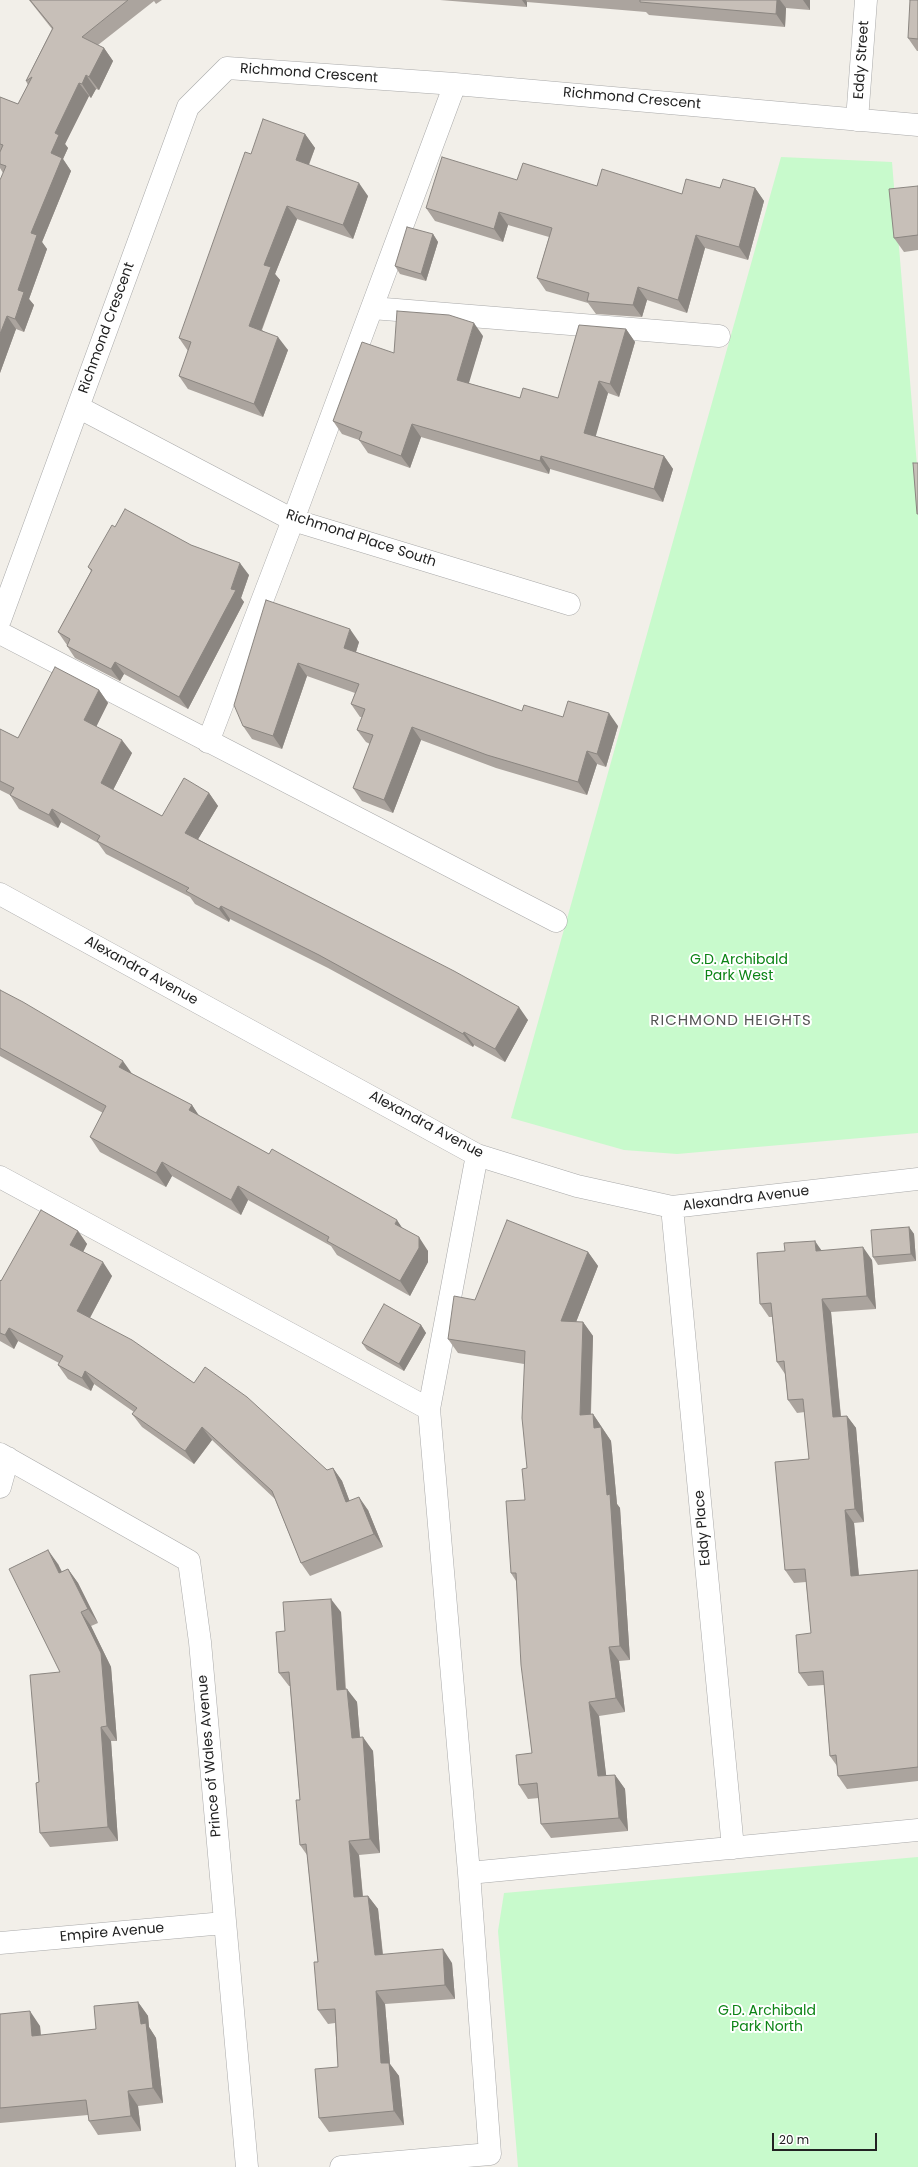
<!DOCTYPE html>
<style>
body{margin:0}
#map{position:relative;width:918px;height:2167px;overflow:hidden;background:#f2efe9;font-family:Poppins,sans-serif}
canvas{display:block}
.scale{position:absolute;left:772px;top:2133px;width:105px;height:18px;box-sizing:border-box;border:2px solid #222;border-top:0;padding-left:5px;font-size:12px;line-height:14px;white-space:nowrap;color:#222;-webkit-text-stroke:3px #fff;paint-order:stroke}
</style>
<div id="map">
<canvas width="918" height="2167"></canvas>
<div class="scale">20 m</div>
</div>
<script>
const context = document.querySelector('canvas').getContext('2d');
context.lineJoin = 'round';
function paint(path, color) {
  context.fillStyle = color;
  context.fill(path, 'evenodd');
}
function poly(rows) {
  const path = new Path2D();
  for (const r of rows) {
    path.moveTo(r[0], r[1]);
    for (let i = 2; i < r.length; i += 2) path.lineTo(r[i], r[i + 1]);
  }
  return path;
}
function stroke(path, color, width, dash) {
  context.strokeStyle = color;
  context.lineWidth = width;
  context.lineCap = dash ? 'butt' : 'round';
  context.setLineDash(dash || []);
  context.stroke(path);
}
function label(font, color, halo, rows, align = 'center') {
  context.font = font + ' Poppins,sans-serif';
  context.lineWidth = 4;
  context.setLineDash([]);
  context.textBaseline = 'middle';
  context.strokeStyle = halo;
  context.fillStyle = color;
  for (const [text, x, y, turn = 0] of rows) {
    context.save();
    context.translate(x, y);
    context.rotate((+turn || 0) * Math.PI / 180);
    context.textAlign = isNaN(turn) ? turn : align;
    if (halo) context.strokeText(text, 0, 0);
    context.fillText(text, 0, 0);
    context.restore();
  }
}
const park = poly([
 [781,157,892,162,918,478,918,1133,677,1154,624,1150,511,1118],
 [918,1857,918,2167,518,2167,498,1931,504,1893]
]);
const minor = poly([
 [857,120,866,0],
 [372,308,719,336],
 [78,407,293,520,569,604],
 [0,620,188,107,227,68,455,84,918,125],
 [0,633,556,921],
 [208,742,293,520,455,84],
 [0,894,477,1155,577,1186,672,1207,918,1179],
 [0,1177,429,1409],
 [672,1207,733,1848],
 [0,1454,189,1561,200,1642,247,2167],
 [0,1487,8,1458],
 [469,1873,918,1830],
 [0,1943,224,1923],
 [341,2167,490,2154,469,1873,429,1409,477,1155]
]);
const wall = poly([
 [29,0,162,0,156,4,154,1,98,45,104,48,113,61,99,90,96,89,91,98,89,96,65,144,68,148,63,159,71,171,42,242,47,249,29,299,34,305,24,332,16,329,0,373,3,173,0,168,0,97,18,104,28,85,26,81,52,29],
 [440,0,810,0,810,10,786,8,785,27,649,15,646,12,527,2,527,7],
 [918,0,918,51,917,51,908,38],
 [305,134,315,148,309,165,368,196,353,239,297,219,275,274,280,280,262,330,288,350,263,417,188,389,179,376,188,351,179,338],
 [517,180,597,186,682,194,720,188,755,188,764,201,748,260,705,248,687,313,647,300,642,317,596,314,588,303,546,291,537,278,549,237,508,225,503,242,435,221,426,208],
 [918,186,918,250,904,252,894,238],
 [433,234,438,242,426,281,400,274,395,266],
 [626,329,635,342,619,397,608,393,595,436,664,456,673,469,663,502,550,469,549,474,421,437,410,468,368,453,359,440,342,434,333,421,394,353,483,336,468,383,520,398,558,398],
 [115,527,191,545,249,575,241,598,244,602,188,709,124,674,120,681,75,658,67,646,67,645,58,632,91,571,88,567],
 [266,600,359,642,356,652,522,711,563,717,618,726,606,767,597,764,587,795,496,768,421,740,393,813,362,801,353,788,370,744,366,742,357,730,362,717,360,717,351,704,355,693,307,676,282,749,252,739,243,726],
 [99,690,108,703,96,727,132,753,113,790,162,816,209,793,218,806,198,839,528,1020,505,1062,474,1045,473,1047,328,968,230,919,229,922,195,904,190,897,106,854,98,843,61,822,58,828,19,809,10,795,0,790,0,729,18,738],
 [0,990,131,1073,192,1105,198,1115,401,1227,428,1251,428,1262,410,1296,337,1255,331,1246,248,1200,241,1215,172,1176,166,1187,100,1152,90,1137,103,1113,0,1056],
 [909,1227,914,1234,916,1261,878,1265,873,1257],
 [78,1231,87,1244,83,1252,112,1276,90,1318,194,1383,327,1470,333,1468,342,1481,349,1500,368,1510,383,1547,310,1576,301,1563,275,1499,212,1440,194,1464,142,1427,132,1414,134,1412,94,1384,91,1391,68,1379,58,1365,59,1363,18,1341,14,1349,0,1341,0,1280,1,1281],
 [821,1250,872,1260,876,1309,831,1312,841,1416,847,1416,856,1428,864,1522,854,1523,859,1575,918,1570,918,1781,847,1789,838,1776,837,1766,830,1756,824,1685,808,1686,799,1673,811,1633,806,1582,794,1583,785,1570,809,1459,805,1412,797,1413,788,1400,785,1374,777,1362,772,1317,769,1317,760,1304],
 [588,1252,598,1266,576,1322,583,1322,593,1336,591,1414,593,1414,611,1441,617,1504,620,1508,630,1660,619,1661,625,1712,599,1716,606,1776,615,1775,625,1789,628,1831,551,1838,541,1824,539,1798,528,1799,519,1785,532,1753,516,1581,511,1573,525,1500,527,1468,524,1364,458,1353,448,1339,475,1300],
 [421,1325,426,1333,404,1371,367,1350,362,1343],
 [58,1564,62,1572,68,1569,78,1583,98,1623,91,1626,111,1667,117,1741,111,1741,118,1841,50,1847,40,1833,60,1672],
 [341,1612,346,1689,357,1702,360,1737,373,1751,380,1853,359,1855,363,1896,368,1896,378,1909,383,1954,452,1963,455,1999,385,2004,390,2064,399,2076,404,2125,329,2132,319,2118,338,2067,335,2023,328,2024,318,2010,318,1962,307,1855,300,1845,300,1800,290,1686,289,1686,279,1673,285,1631],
 [138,2002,148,2016,149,2027,156,2038,163,2103,138,2106,141,2131,98,2135,89,2121,88,2115,0,2123,0,2014,40,2026,41,2036,96,2029]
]);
const shadedWall = poly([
 [522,0,526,0,527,2,527,7],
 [777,0,780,0,786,8,785,27,776,14],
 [803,0,810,0,810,10],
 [104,48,113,61,99,90,89,77],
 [86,75,96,89,91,98,82,84],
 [79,83,89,96,65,144,68,148,63,159,71,171,42,242,47,249,29,299,34,305,24,332,15,319,18,290,31,233,51,153,55,133],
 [305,134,315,148,305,174,296,160],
 [359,183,368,196,353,239,343,225],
 [755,188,764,201,748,260,739,247],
 [287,206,297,219,275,274,280,280,258,339,249,326,264,265],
 [499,212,508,225,503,242,494,229],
 [433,234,438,242,426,281,421,274],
 [696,235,705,248,687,313,678,300],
 [638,287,647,300,642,317,633,305],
 [7,316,16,329,0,373,0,334],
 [474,323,483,336,466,393,457,380],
 [626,329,635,342,619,397,610,384],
 [278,337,288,350,263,417,254,404],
 [599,381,608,393,593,446,584,433],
 [412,424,421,437,410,468,401,456],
 [541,456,550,469,549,474,540,461],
 [664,456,673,469,663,502,654,489],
 [240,563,249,575,241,598,244,602,188,709,179,697,231,589],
 [350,629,359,642,353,661,344,648],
 [115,662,124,674,120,681,111,669],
 [298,663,307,676,282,749,273,736],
 [99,690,108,703,93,733,84,720],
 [609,713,618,726,606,767,597,754],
 [412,727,421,740,393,813,384,800],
 [122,740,132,753,110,796,101,783],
 [587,751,597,764,587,795,578,782],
 [209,793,218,806,194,846,185,833],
 [52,809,61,822,58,828,49,815],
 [221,906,230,919,229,922,219,909],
 [519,1007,528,1020,505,1062,495,1049],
 [464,1032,474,1045,473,1047,463,1034],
 [123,1061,133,1075,119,1067],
 [192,1105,202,1120,189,1110],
 [162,1162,172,1176,166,1187,156,1173],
 [238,1186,248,1200,241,1215,231,1200],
 [397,1220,407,1235,395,1224],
 [909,1227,914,1234,916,1261,911,1254],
 [78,1231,87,1244,80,1258,70,1245],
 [419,1237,428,1251,428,1262,410,1296,400,1281],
 [815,1241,824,1254,816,1251],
 [863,1247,872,1260,876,1309,867,1296],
 [588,1252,598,1266,571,1335,561,1321],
 [103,1262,112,1276,86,1325,77,1311],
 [822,1299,831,1312,842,1430,833,1417],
 [583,1322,593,1336,590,1429,580,1415],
 [421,1325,426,1333,404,1371,399,1364],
 [9,1328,18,1341,14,1349,5,1335],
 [85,1371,94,1384,91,1391,82,1378],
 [593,1414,611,1441,617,1504,620,1508,630,1660,620,1646,607,1495,594,1428],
 [847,1416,856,1428,864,1522,855,1509],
 [202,1427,212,1440,194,1464,185,1451],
 [333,1468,342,1481,355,1515,346,1502],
 [359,1497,368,1510,383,1547,374,1534],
 [845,1510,854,1523,860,1589,851,1576],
 [48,1550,58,1564,69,1587,59,1573],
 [68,1569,78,1583,98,1623,88,1609],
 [331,1599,341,1612,346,1703,337,1690],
 [81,1612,91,1626,111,1667,117,1741,107,1726],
 [609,1647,619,1661,625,1712,616,1698],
 [347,1689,357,1702,361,1751,352,1738],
 [589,1702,599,1716,608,1790,598,1776],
 [101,1727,111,1741,118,1841,108,1827],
 [363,1737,373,1751,380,1853,370,1839],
 [615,1775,625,1789,628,1831,619,1818],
 [349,1841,359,1855,364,1911,354,1897],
 [368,1896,378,1909,384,1968,375,1955],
 [443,1949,452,1963,455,1999,445,1985],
 [376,1991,385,2004,390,2064,399,2076,404,2125,394,2111,381,2063],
 [138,2002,148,2016,149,2027,156,2038,163,2103,153,2088,141,2024],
 [30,2011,40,2026,42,2051,32,2036],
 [128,2091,138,2106,141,2131,131,2116]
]);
const building = poly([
 [30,0,128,0,82,37,104,48,89,77,86,75,82,84,79,83,55,133,59,135,51,153,62,158,31,233,37,235,18,290,24,292,15,319,7,316,0,334,0,180,6,166,0,164,0,152,3,145,0,144,0,97,18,104,32,77,26,81,53,28,30,0],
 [640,0,777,0,776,14,640,2,640,0],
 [910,0,918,0,918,39,908,38,910,0],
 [263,119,305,134,296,160,359,183,343,225,287,206,264,265,271,267,249,326,278,337,254,404,179,376,191,342,179,338,245,152,251,154,263,119],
 [442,157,517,180,523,163,597,186,602,169,682,194,686,179,720,188,723,179,755,188,739,247,696,235,678,300,638,287,633,305,587,301,589,293,537,278,552,228,499,212,494,229,426,208,442,157],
 [918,186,918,235,894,238,889,189,918,186],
 [407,227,433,234,421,274,395,266,407,227],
 [397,311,449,315,474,323,457,380,520,398,523,388,558,398,579,325,626,329,610,384,599,381,584,433,664,456,654,489,541,456,540,461,412,424,401,456,359,440,362,432,333,421,362,342,394,353,397,311],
 [913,463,918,463,918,514,917,514,913,463],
 [125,509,191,545,240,563,231,589,236,590,179,697,115,662,111,669,67,646,70,639,58,632,92,570,88,567,112,525,115,527,125,509],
 [266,600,350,629,344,648,522,711,524,705,563,717,568,701,609,713,597,754,587,751,578,782,487,755,412,727,384,800,353,788,373,735,357,730,365,709,351,704,359,684,298,663,273,736,243,726,234,705,266,600],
 [55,667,99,690,84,720,122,740,101,783,162,816,184,778,209,793,185,833,454,971,519,1007,495,1049,464,1032,463,1034,319,955,221,906,219,909,186,891,189,888,97,841,100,836,52,809,49,815,10,795,14,788,0,781,0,729,18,738,55,667],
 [0,990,23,1002,123,1061,119,1067,192,1105,189,1110,269,1154,272,1149,397,1220,395,1224,419,1237,419,1248,400,1281,327,1241,329,1237,238,1186,231,1200,162,1162,156,1173,90,1137,106,1106,0,1048,0,990],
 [41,1210,78,1231,70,1245,103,1262,77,1311,132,1340,194,1383,205,1367,247,1397,327,1470,333,1468,346,1502,359,1497,374,1534,301,1563,272,1491,202,1427,185,1451,132,1414,137,1408,85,1371,82,1378,58,1365,63,1356,9,1328,5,1335,0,1333,0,1280,1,1281,41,1210],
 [507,1220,588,1252,561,1321,583,1322,580,1415,593,1414,594,1428,601,1427,607,1495,610,1494,620,1646,609,1647,616,1698,589,1702,598,1776,615,1775,619,1818,541,1824,537,1783,519,1785,516,1755,532,1753,521,1665,516,1573,511,1573,506,1501,525,1500,522,1469,527,1468,522,1418,525,1351,448,1339,454,1296,475,1300,507,1220],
 [909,1227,911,1254,873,1257,871,1230,909,1227],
 [815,1241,816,1251,863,1247,867,1296,822,1299,833,1417,847,1416,855,1509,845,1510,851,1576,918,1570,918,1767,838,1776,836,1755,830,1756,823,1671,799,1673,796,1635,811,1633,805,1569,785,1570,775,1462,809,1459,803,1399,788,1400,784,1361,777,1362,771,1303,760,1304,757,1253,785,1251,784,1243,815,1241],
 [384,1304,421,1325,399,1364,362,1343,384,1304],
 [48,1550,59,1573,68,1569,88,1609,81,1612,101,1653,107,1726,101,1727,108,1827,40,1833,36,1783,39,1782,30,1675,60,1672,9,1569,48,1550],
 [331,1599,337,1690,347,1689,352,1738,363,1737,370,1839,349,1841,354,1897,368,1896,375,1955,443,1949,445,1985,376,1991,381,2063,389,2063,394,2111,319,2118,315,2069,338,2067,335,2009,318,2010,314,1962,318,1962,306,1844,300,1845,296,1800,300,1800,289,1672,279,1673,276,1632,285,1631,283,1602,331,1599],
 [138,2002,141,2024,146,2023,153,2088,128,2091,131,2116,89,2121,86,2100,0,2108,0,2014,30,2011,32,2036,96,2029,94,2006,138,2002]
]);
const streetNames = [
 ["Eddy Street",862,60,-86],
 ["Richmond Crescent",309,74,4],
 ["Richmond Crescent",632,99,5],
 ["Richmond Crescent",107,328,-70],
 ["Richmond Place South",361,539,18],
 ["Alexandra Avenue",141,971,29],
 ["Alexandra Avenue",426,1125,28],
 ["Alexandra Avenue",746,1199,-7],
 ["Eddy Place",703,1528,-95],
 ["Prince of Wales Avenue",210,1756,-95],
 ["Empire Avenue",112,1933,-5]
];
const parkNames = [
 ["G.D. Archibald",739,960],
 ["Park West",739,976],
 ["G.D. Archibald",767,2011],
 ["Park North",767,2027]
];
const neighbourhoodNames = [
 ["RICHMOND HEIGHTS",731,1021]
];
paint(park, '#c8facc');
stroke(minor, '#a9a9a9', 23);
stroke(minor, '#fff', 22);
paint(wall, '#aba49e');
paint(shadedWall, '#8b8681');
paint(building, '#c7bfb8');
stroke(building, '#8b8681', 1);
label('14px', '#222', '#fff', streetNames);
label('14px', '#0c8416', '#fff', parkNames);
context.letterSpacing = '1px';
label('15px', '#555', '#fff', neighbourhoodNames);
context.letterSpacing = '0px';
</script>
